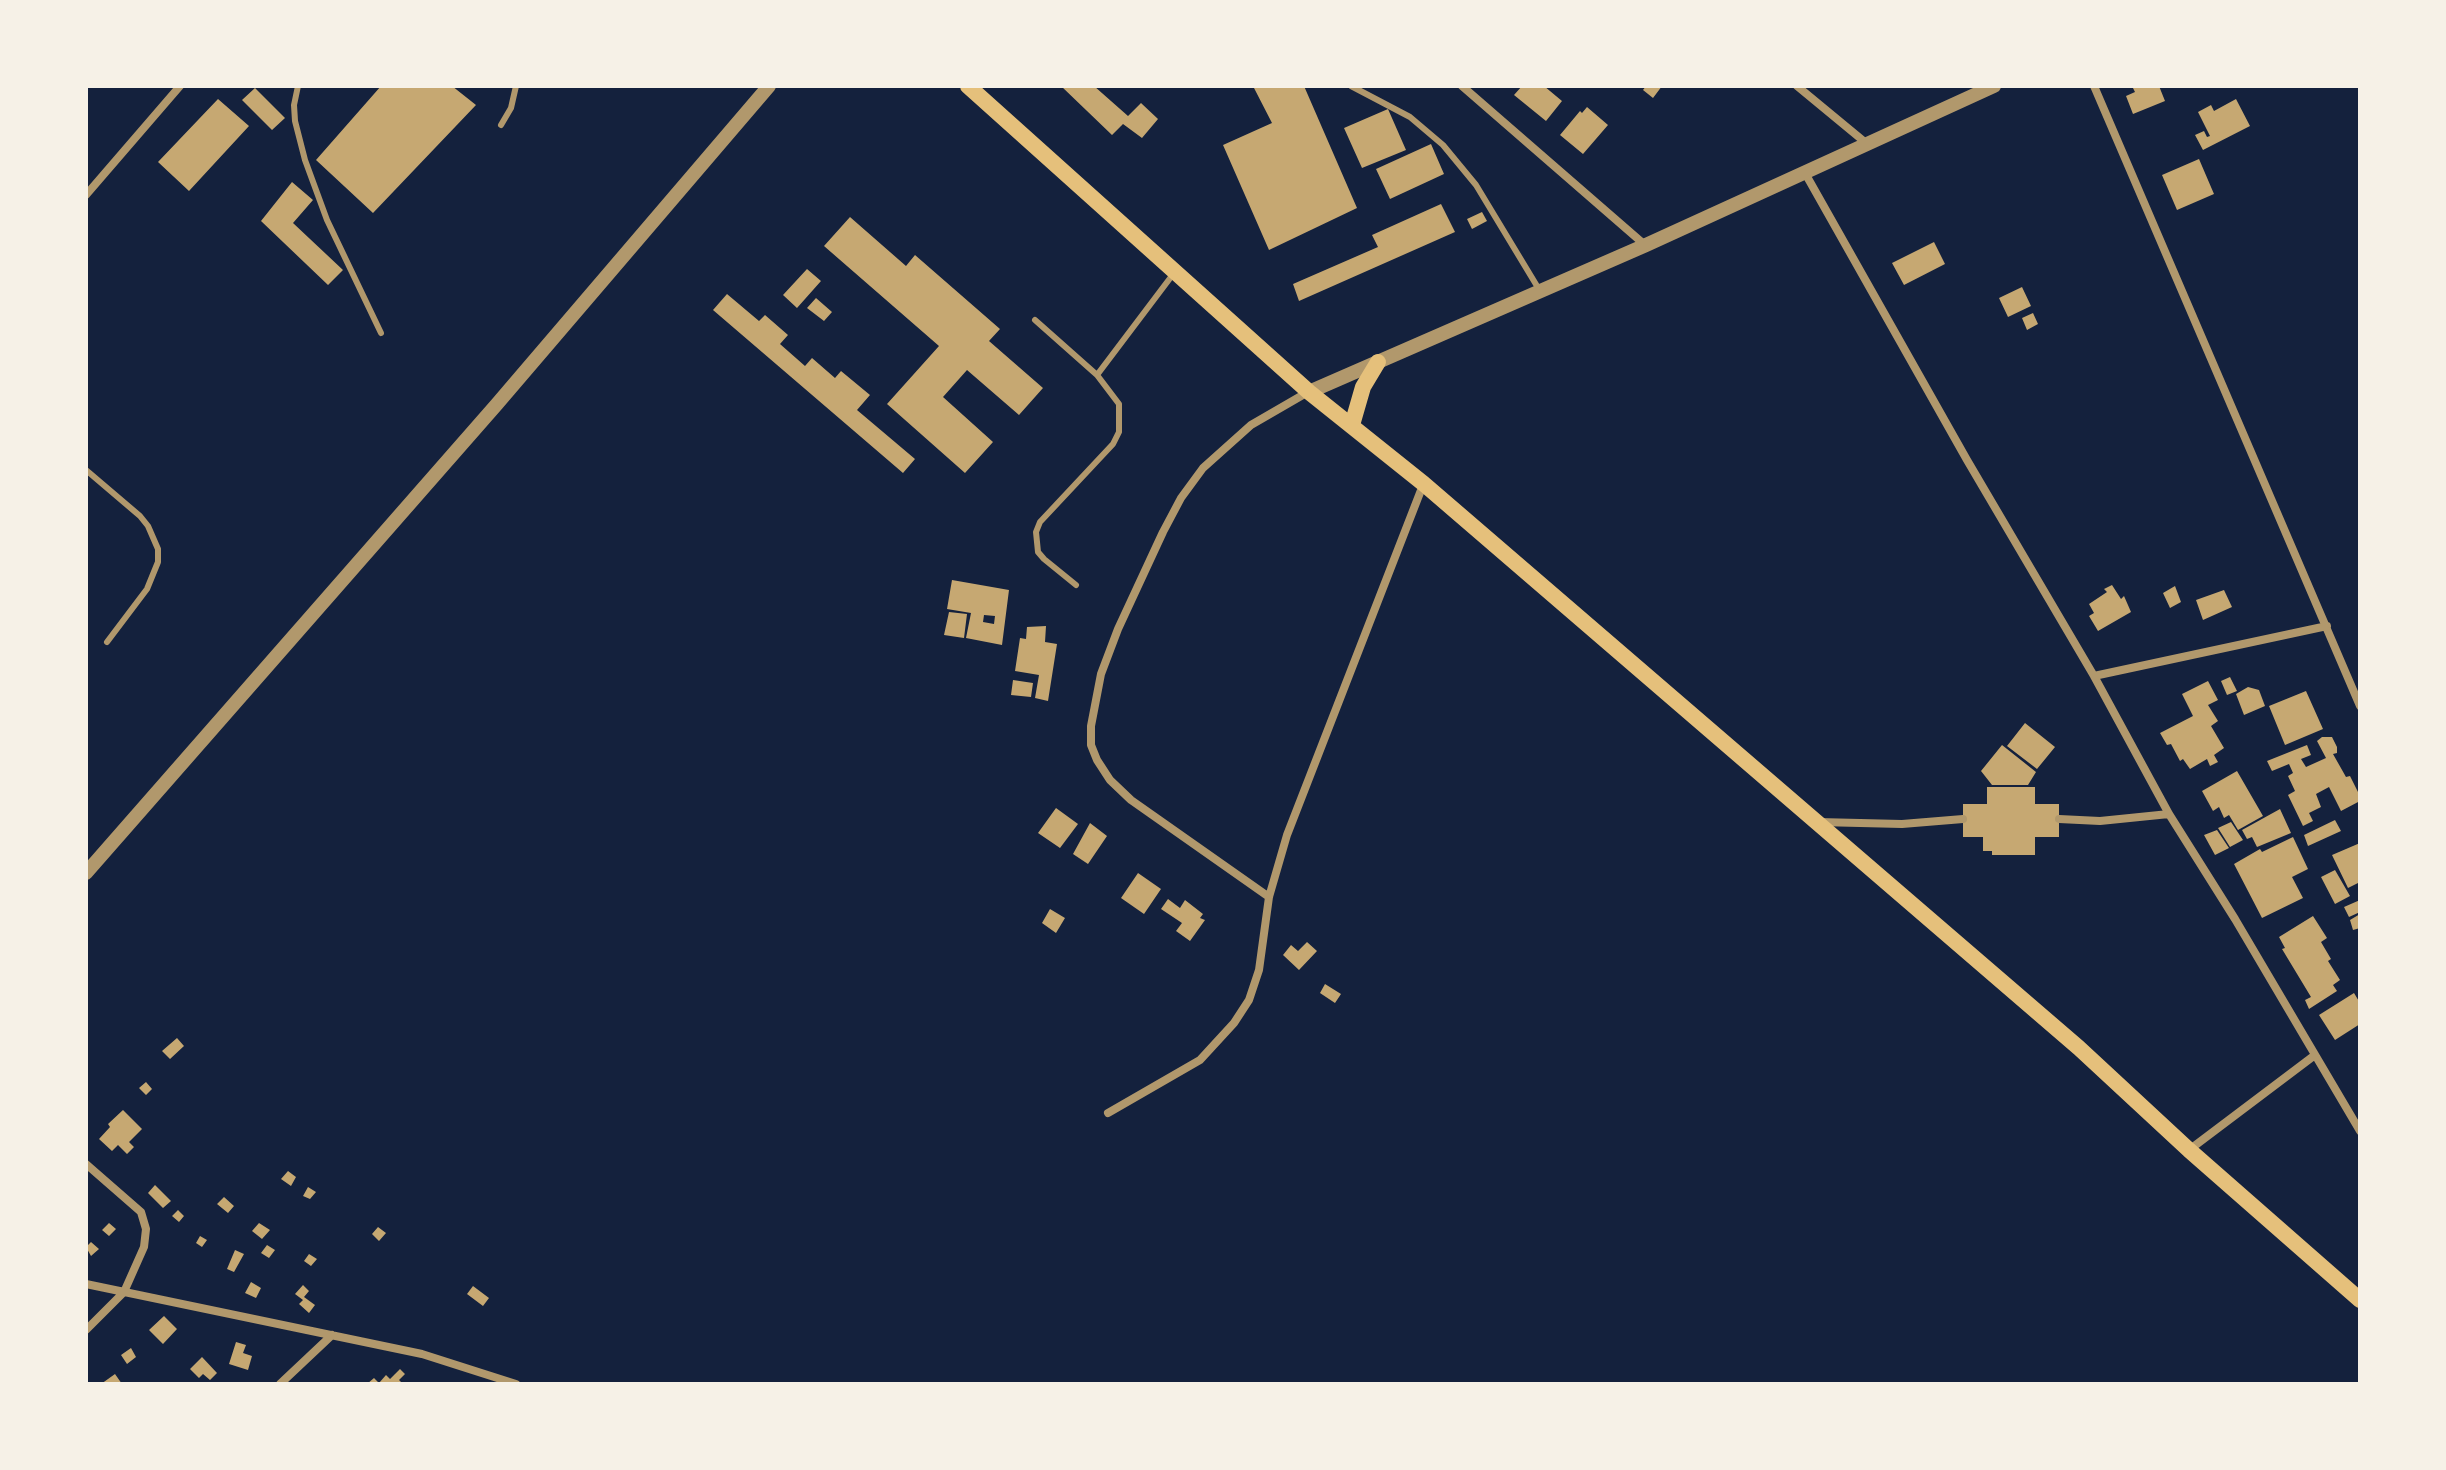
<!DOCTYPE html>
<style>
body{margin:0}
#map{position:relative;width:2446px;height:1470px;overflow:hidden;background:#14213d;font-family:Overpass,sans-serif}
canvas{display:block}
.frame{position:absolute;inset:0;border:88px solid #f6f1e7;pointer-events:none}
</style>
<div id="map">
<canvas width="2446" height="1470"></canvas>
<div class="frame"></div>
</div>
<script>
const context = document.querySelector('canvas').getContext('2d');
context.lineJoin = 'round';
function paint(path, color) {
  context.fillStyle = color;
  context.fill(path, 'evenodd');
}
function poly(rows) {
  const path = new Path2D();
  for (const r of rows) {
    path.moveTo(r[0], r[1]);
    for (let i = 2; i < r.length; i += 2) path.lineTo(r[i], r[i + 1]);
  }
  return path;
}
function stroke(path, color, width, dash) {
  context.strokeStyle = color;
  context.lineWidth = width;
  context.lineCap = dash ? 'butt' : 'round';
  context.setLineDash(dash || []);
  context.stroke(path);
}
const building = poly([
 [381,86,452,86,476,105,373,213,316,160],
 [1061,86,1094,86,1128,116,1141,103,1158,119,1142,138,1123,124,1112,135],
 [1258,86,1304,86,1357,208,1269,250,1223,145,1272,123,1254,88],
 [1522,86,1544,86,1562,101,1546,121,1514,95],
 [1646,86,1662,86,1653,98,1643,90],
 [2132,86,2159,86,2165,101,2133,114,2126,96,2135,92],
 [255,88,285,118,272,130,242,100],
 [218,99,249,126,189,191,158,162],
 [2236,99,2250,126,2203,150,2195,135,2204,131,2207,137,2210,136,2198,112,2211,105,2214,111],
 [1587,107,1608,125,1583,154,1560,135,1580,111,1582,113],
 [1388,109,1406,150,1362,168,1344,128],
 [1431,144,1444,174,1390,199,1376,169],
 [2199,159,2214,194,2177,210,2162,175],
 [292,182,313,200,293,223,343,270,328,285,261,221],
 [1441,204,1455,232,1299,301,1293,284,1378,247,1372,235],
 [1482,212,1487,221,1472,229,1467,219],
 [850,217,906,266,915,255,1000,329,989,341,1043,388,1019,415,967,370,943,397,993,442,965,473,887,404,939,346,824,246],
 [1934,242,1945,264,1904,285,1892,263],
 [807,269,821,281,797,308,783,295],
 [2022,287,2031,306,2008,317,1999,298],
 [727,294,759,321,765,315,788,335,780,344,805,366,812,358,835,378,841,371,870,395,857,410,915,459,903,473,713,310],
 [816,298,832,312,824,321,807,308],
 [2033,313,2038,324,2027,330,2022,318],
 [952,580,1009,590,1002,645,966,638,971,613,947,609],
 [984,615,995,616,994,624,983,622],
 [2112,585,2121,599,2124,596,2131,612,2098,631,2089,616,2094,613,2089,604,2107,592,2104,589],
 [2175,586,2181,602,2170,608,2163,593],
 [2224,590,2232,607,2203,620,2196,600],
 [949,612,967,614,964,638,944,635],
 [1046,626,1045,642,1057,644,1048,701,1035,698,1039,675,1015,671,1020,638,1026,639,1027,627],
 [2230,677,2237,691,2227,695,2221,681],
 [1013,680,1033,683,1031,697,1011,695],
 [2208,681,2218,700,2208,705,2218,721,2211,726,2224,748,2214,755,2218,762,2210,766,2207,759,2190,769,2183,759,2180,761,2171,744,2167,745,2160,733,2193,716,2182,694],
 [2248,687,2259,690,2265,706,2244,715,2236,694],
 [2306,691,2323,729,2285,745,2269,706],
 [2025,723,2055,747,2037,769,2007,746],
 [2322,737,2332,737,2337,747,2337,753,2333,754,2346,777,2350,776,2360,796,2360,801,2341,811,2329,787,2316,794,2321,807,2309,813,2313,821,2303,826,2288,795,2295,791,2288,776,2293,773,2289,764,2272,771,2267,761,2307,745,2311,755,2301,759,2306,767,2326,758,2317,741],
 [2002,745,2036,772,2028,785,1992,785,1981,771],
 [2237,771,2263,816,2238,830,2229,815,2224,818,2219,807,2213,811,2202,791],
 [1987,787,2035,787,2035,804,2059,804,2059,837,2035,837,2035,855,1992,855,1992,851,1983,851,1983,837,1963,837,1963,804,1987,804],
 [1056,808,1078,824,1060,848,1038,833],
 [2280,809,2291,833,2257,847,2252,837,2247,839,2242,830],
 [2335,820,2341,831,2308,846,2304,835],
 [2231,822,2243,840,2230,847,2218,828],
 [1090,823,1107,836,1088,864,1073,854],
 [2217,830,2229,848,2215,855,2204,835],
 [2293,837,2308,869,2292,877,2303,898,2262,918,2234,864,2260,849,2262,852],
 [2360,843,2360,882,2348,888,2332,855],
 [2335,870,2350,896,2335,904,2321,877],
 [1138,873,1161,889,1144,914,1121,898],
 [1168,899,1180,908,1185,900,1203,914,1200,918,1205,920,1190,941,1176,931,1182,923,1161,909],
 [2360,900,2360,912,2349,917,2344,907],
 [1050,909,1065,918,1056,933,1042,923],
 [2360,914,2360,928,2353,930,2350,920],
 [2313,916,2327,938,2321,942,2331,959,2328,961,2340,980,2333,985,2337,991,2309,1009,2305,1000,2311,997,2282,949,2285,948,2279,937],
 [1307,942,1317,951,1299,970,1283,955,1291,945,1298,951],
 [1325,984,1341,994,1335,1003,1320,993],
 [2354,993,2360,1003,2360,1024,2335,1040,2319,1015],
 [177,1038,184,1046,170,1059,162,1051],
 [146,1082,152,1089,146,1095,139,1088],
 [123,1110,142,1129,129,1142,134,1147,127,1154,118,1145,112,1151,99,1139,110,1127,108,1124],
 [288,1171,296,1177,291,1186,281,1179],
 [155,1185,171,1201,163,1208,148,1193],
 [308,1187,316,1192,310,1199,303,1196],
 [224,1197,234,1206,228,1213,217,1204],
 [178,1210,184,1216,179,1222,172,1216],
 [109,1223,116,1229,109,1236,102,1230],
 [259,1223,270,1230,262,1239,252,1231],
 [378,1227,386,1233,379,1241,372,1234],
 [200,1236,207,1240,202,1247,196,1243],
 [91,1242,99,1249,91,1256,86,1247],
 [267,1245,275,1250,269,1258,261,1253],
 [235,1250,244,1254,234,1272,227,1269],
 [309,1254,317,1259,311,1266,304,1261],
 [251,1282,261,1288,256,1298,245,1293],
 [303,1285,309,1291,304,1297,315,1305,309,1313,299,1304,303,1300,295,1294],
 [473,1286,489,1298,483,1306,467,1294],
 [164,1316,177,1329,163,1344,149,1330],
 [236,1342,246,1345,243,1353,252,1356,248,1370,229,1364],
 [131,1348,136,1357,127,1364,121,1355],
 [202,1357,217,1373,210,1380,203,1374,199,1378,190,1369],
 [400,1369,405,1374,399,1380,403,1384,367,1384,374,1378,379,1383,386,1375,390,1379],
 [115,1374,122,1384,101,1384]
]);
const service = poly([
 [298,86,294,105,295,121,305,160,327,220,381,333],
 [1351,86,1410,117,1443,145,1476,185,1540,291],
 [501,125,511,108,516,86],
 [1035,320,1097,375,1119,404,1119,432,1113,444,1040,522,1036,532,1038,552,1044,559,1076,585],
 [1097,375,1174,273],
 [86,470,140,516,148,526,158,549,158,562,147,589,107,642]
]);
const minor = poly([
 [1462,86,1645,245],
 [1797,86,1866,143],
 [2094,86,2360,706],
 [1805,173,1967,460,2094,676,2169,814,2235,919,2360,1131],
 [86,195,180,86],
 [2094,676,2327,626],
 [2059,819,2100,821,2169,814],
 [1818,822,1902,824,1963,819],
 [1269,897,1131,800,1110,780,1097,760,1091,745,1091,726,1101,674,1118,629,1163,532,1181,498,1203,468,1251,425,1308,392],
 [1108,1113,1200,1060,1234,1023,1249,1000,1259,970,1269,897,1287,835,1423,485],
 [2189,1150,2315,1055],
 [86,1164,141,1212,146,1229,144,1247,124,1292,86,1330],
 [86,1284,422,1354,516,1384],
 [280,1384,332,1335]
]);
const tertiary = poly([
 [1309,392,1646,245,1994,86],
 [86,873,497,404,769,86]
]);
const secondary = poly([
 [968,86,1309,392,1424,484,2079,1048,2189,1150,2360,1300],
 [1352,425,1363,387,1378,362]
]);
paint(building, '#c6a872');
stroke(service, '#b1986c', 6);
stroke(minor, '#b1986c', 8);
stroke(tertiary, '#b1986c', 14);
stroke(secondary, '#e5c07b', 16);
</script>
